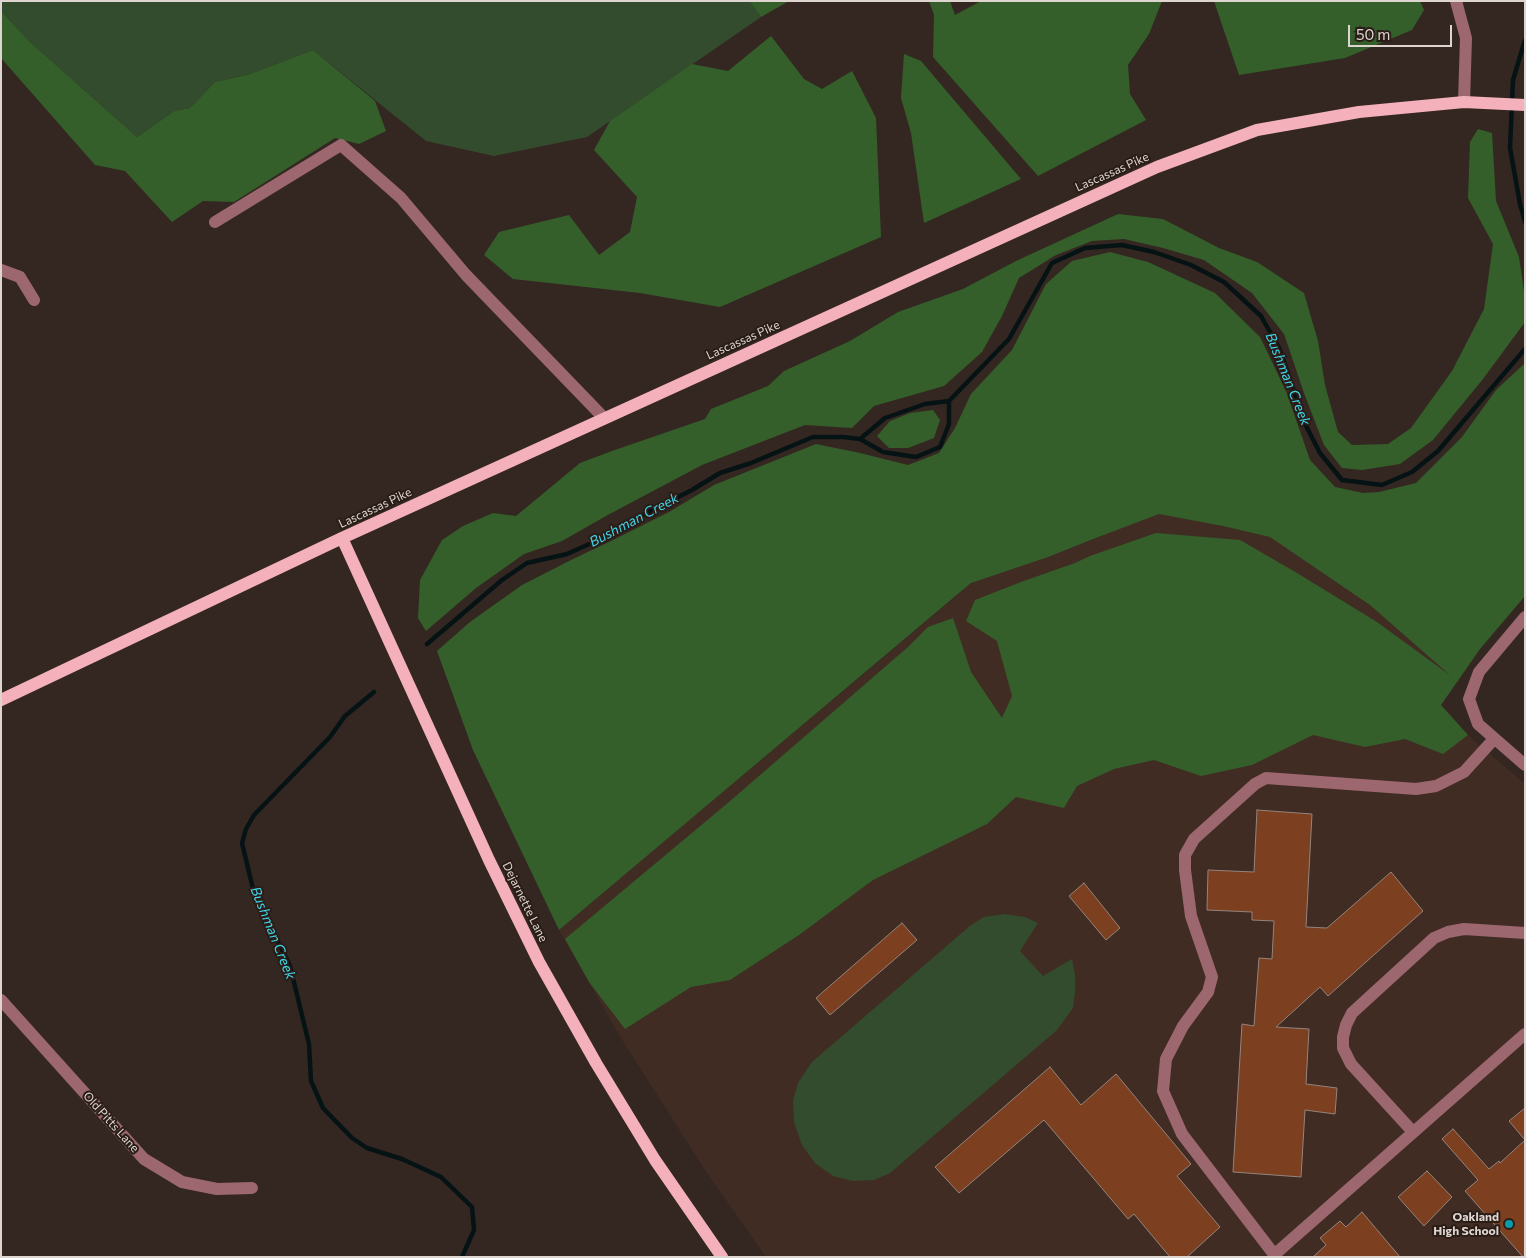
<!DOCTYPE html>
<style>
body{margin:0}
#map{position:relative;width:1526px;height:1258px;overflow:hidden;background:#342721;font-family:Commissioner,sans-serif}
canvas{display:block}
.frame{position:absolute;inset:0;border:2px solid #ded5d0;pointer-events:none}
.scale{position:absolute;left:1348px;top:25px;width:104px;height:22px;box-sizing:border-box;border:2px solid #ded5d0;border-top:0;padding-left:6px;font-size:15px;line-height:18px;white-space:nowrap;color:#ded5d0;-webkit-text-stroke:4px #2a1d17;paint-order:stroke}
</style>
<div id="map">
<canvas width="1526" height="1258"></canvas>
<div class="frame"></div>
<div class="scale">50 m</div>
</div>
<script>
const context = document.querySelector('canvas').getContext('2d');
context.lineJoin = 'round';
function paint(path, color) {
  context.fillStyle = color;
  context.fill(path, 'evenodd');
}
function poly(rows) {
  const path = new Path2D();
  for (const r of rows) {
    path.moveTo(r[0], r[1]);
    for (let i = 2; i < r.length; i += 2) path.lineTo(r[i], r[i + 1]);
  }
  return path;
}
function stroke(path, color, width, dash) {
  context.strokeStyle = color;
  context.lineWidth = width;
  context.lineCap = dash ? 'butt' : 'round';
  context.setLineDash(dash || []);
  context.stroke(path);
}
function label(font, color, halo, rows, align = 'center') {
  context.font = font + ' Commissioner,sans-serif';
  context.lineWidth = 4;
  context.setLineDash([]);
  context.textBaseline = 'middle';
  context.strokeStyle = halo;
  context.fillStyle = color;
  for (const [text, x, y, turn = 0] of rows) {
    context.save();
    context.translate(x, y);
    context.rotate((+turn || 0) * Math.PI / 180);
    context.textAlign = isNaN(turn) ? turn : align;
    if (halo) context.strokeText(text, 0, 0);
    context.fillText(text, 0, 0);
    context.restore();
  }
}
const built = poly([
 [1286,391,1310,460,1334,487,1363,493,1480,649,1441,705,1468,735,1525,784,1525,1257,766,1257,705,1170,621,1038,559,930,991,567]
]);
const green = poly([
 [1,1,749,1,761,17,587,137,494,156,426,141,313,50,250,74,215,82,190,108,174,111,137,137,30,42,1,11],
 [1004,914,1025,917,1038,923,1020,951,1043,976,1072,959,1075,975,1075,992,1073,1008,1057,1030,890,1173,874,1180,853,1181,833,1176,815,1163,802,1145,794,1122,793,1101,798,1083,812,1062,971,925,984,917]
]);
const forest = poly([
 [749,1,789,1,761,17],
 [929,1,950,1,955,15,981,1,1162,1,1149,34,1128,65,1130,94,1146,120,1038,176,933,57,934,15],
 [1214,1,1420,1,1424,10,1412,30,1345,58,1239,75],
 [1,11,30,42,137,137,174,111,190,108,215,82,250,74,313,50,375,101,386,131,359,144,335,138,234,202,203,201,172,222,125,171,95,165,1,58],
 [771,36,804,79,822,89,852,71,876,118,881,237,720,307,640,293,513,279,484,255,499,232,569,215,599,255,630,232,637,197,594,150,610,121,692,64,728,71],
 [904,54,921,61,1021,179,924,223,911,133,901,98],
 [1478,129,1492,133,1496,201,1519,257,1525,298,1525,322,1483,379,1433,440,1400,464,1362,470,1342,468,1324,445,1304,393,1284,334,1252,293,1204,260,1163,248,1124,239,1092,241,1056,255,1019,278,1002,316,982,352,944,386,874,406,852,428,805,425,702,465,606,516,562,541,524,554,476,588,426,631,418,618,420,580,442,540,463,526,493,513,516,516,580,463,612,451,705,419,711,409,768,386,784,371,850,341,898,312,963,289,1016,261,1118,214,1163,219,1219,248,1257,262,1304,293,1318,341,1325,385,1338,432,1352,445,1388,444,1411,428,1452,371,1484,309,1493,244,1468,198,1470,142],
 [1110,252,1148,262,1215,293,1260,337,1286,391,1310,460,1335,487,1363,493,1379,492,1416,483,1462,437,1496,390,1525,363,1525,596,1480,649,1441,705,1468,735,1443,754,1405,739,1365,747,1313,735,1252,765,1201,776,1154,760,1114,769,1077,786,1064,808,1016,797,987,824,873,880,799,935,730,980,691,987,625,1029,589,982,565,939,729,802,908,647,928,627,953,618,971,672,1002,718,1012,696,997,641,966,621,975,600,1021,582,1075,563,1090,556,1156,533,1240,540,1297,573,1377,622,1451,676,1370,605,1270,537,1223,526,1159,514,1093,539,1048,557,971,583,559,930,473,750,437,651,470,622,522,585,571,560,613,540,669,512,714,485,816,444,860,453,908,465,939,453,955,428,971,394,1012,350,1046,284,1072,261],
 [933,410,940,420,934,438,908,448,889,448,877,436,890,421,910,413]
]);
const stream = poly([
 [1525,40,1513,80,1510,148,1520,204,1525,222],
 [860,439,883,452,916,457,940,447,949,424,949,401],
 [427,644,502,580,527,563,567,554,605,537,650,511,692,490,720,473,751,463,813,437,843,437,860,439,885,418,925,404,949,401,1009,339,1052,263,1085,248,1122,245,1154,252,1191,265,1224,282,1261,316,1279,348,1287,370,1301,416,1320,453,1342,480,1382,485,1412,472,1438,451,1525,349],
 [374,692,345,716,330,737,254,815,246,829,242,843,254,893,290,966,309,1044,311,1081,323,1108,352,1138,367,1148,402,1159,441,1177,472,1207,474,1230,462,1257]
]);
const building = poly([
 [1257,810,1312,814,1306,927,1327,928,1391,872,1423,911,1328,996,1320,987,1276,1027,1309,1029,1306,1084,1337,1088,1335,1114,1305,1110,1301,1177,1233,1172,1242,1024,1254,1026,1259,958,1272,959,1274,921,1252,920,1252,912,1207,910,1208,870,1254,872,1257,810],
 [1084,883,1120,928,1106,940,1069,896,1084,883],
 [902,923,917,940,830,1015,816,998,902,923],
 [1050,1067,1081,1105,1116,1074,1191,1164,1177,1176,1220,1227,1187,1257,1170,1257,1134,1214,1128,1219,1044,1120,959,1193,935,1167,1050,1067],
 [1525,1108,1525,1140,1509,1121,1525,1108],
 [1453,1129,1489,1169,1499,1161,1500,1163,1525,1140,1525,1257,1523,1257,1465,1191,1478,1180,1442,1139,1453,1129],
 [1427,1171,1452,1197,1424,1226,1398,1197,1427,1171],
 [1362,1212,1400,1257,1313,1257,1326,1245,1320,1238,1340,1221,1346,1227,1362,1212]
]);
const minor = poly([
 [1456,1,1466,38,1464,102],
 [215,222,341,145,401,198,466,275,604,418],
 [1,270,20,277,34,300],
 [1525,617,1479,672,1469,699,1478,724,1525,765],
 [1,1000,144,1159,182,1182,217,1189,252,1188],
 [1413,1132,1351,1064,1343,1048,1343,1037,1346,1025,1352,1013,1434,938,1448,932,1464,929,1525,933],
 [1274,1255,1525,1034],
 [1276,1257,1182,1134,1163,1091,1166,1059,1183,1026,1208,992,1212,977,1191,916,1185,870,1185,855,1194,839,1255,784,1266,778,1416,789,1436,786,1464,772,1494,739]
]);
const major = poly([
 [342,538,489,860,539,962,596,1063,655,1160,722,1257],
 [1,700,342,538,1157,167,1257,130,1359,112,1464,102,1525,105]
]);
const markers = [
 [1509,1224,5,"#0f9aa8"]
];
const streetNames = [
 ["Lascassas Pike",1112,172,-24],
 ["Lascassas Pike",743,340,-24],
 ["Lascassas Pike",375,508,-25],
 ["Dejarnette Lane",525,902,64],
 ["Old Pitts Lane",111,1122,48]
];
const poiNames = [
 ["Oakland",1499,1217],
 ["High School",1499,1231]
];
const waterNames = [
 ["Bushman Creek",1288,379,68],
 ["Bushman Creek",634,520,-28],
 ["Bushman Creek",273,933,68]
];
paint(built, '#402c23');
paint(green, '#334c2d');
paint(forest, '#345f2a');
stroke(stream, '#061315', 4.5);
paint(building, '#7c3f20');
stroke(building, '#94847c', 1);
stroke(minor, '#9c676f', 12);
stroke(major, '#f4b1bb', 12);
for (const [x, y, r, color] of markers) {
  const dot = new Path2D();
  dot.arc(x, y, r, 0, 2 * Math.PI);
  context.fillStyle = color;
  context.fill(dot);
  stroke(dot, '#2a1d17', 2);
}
label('12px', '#ded5d0', '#2a1d17', streetNames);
label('bold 12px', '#ded5d0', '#2a1d17', poiNames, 'right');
label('italic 14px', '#3ed5e9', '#2a1d17', waterNames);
</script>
